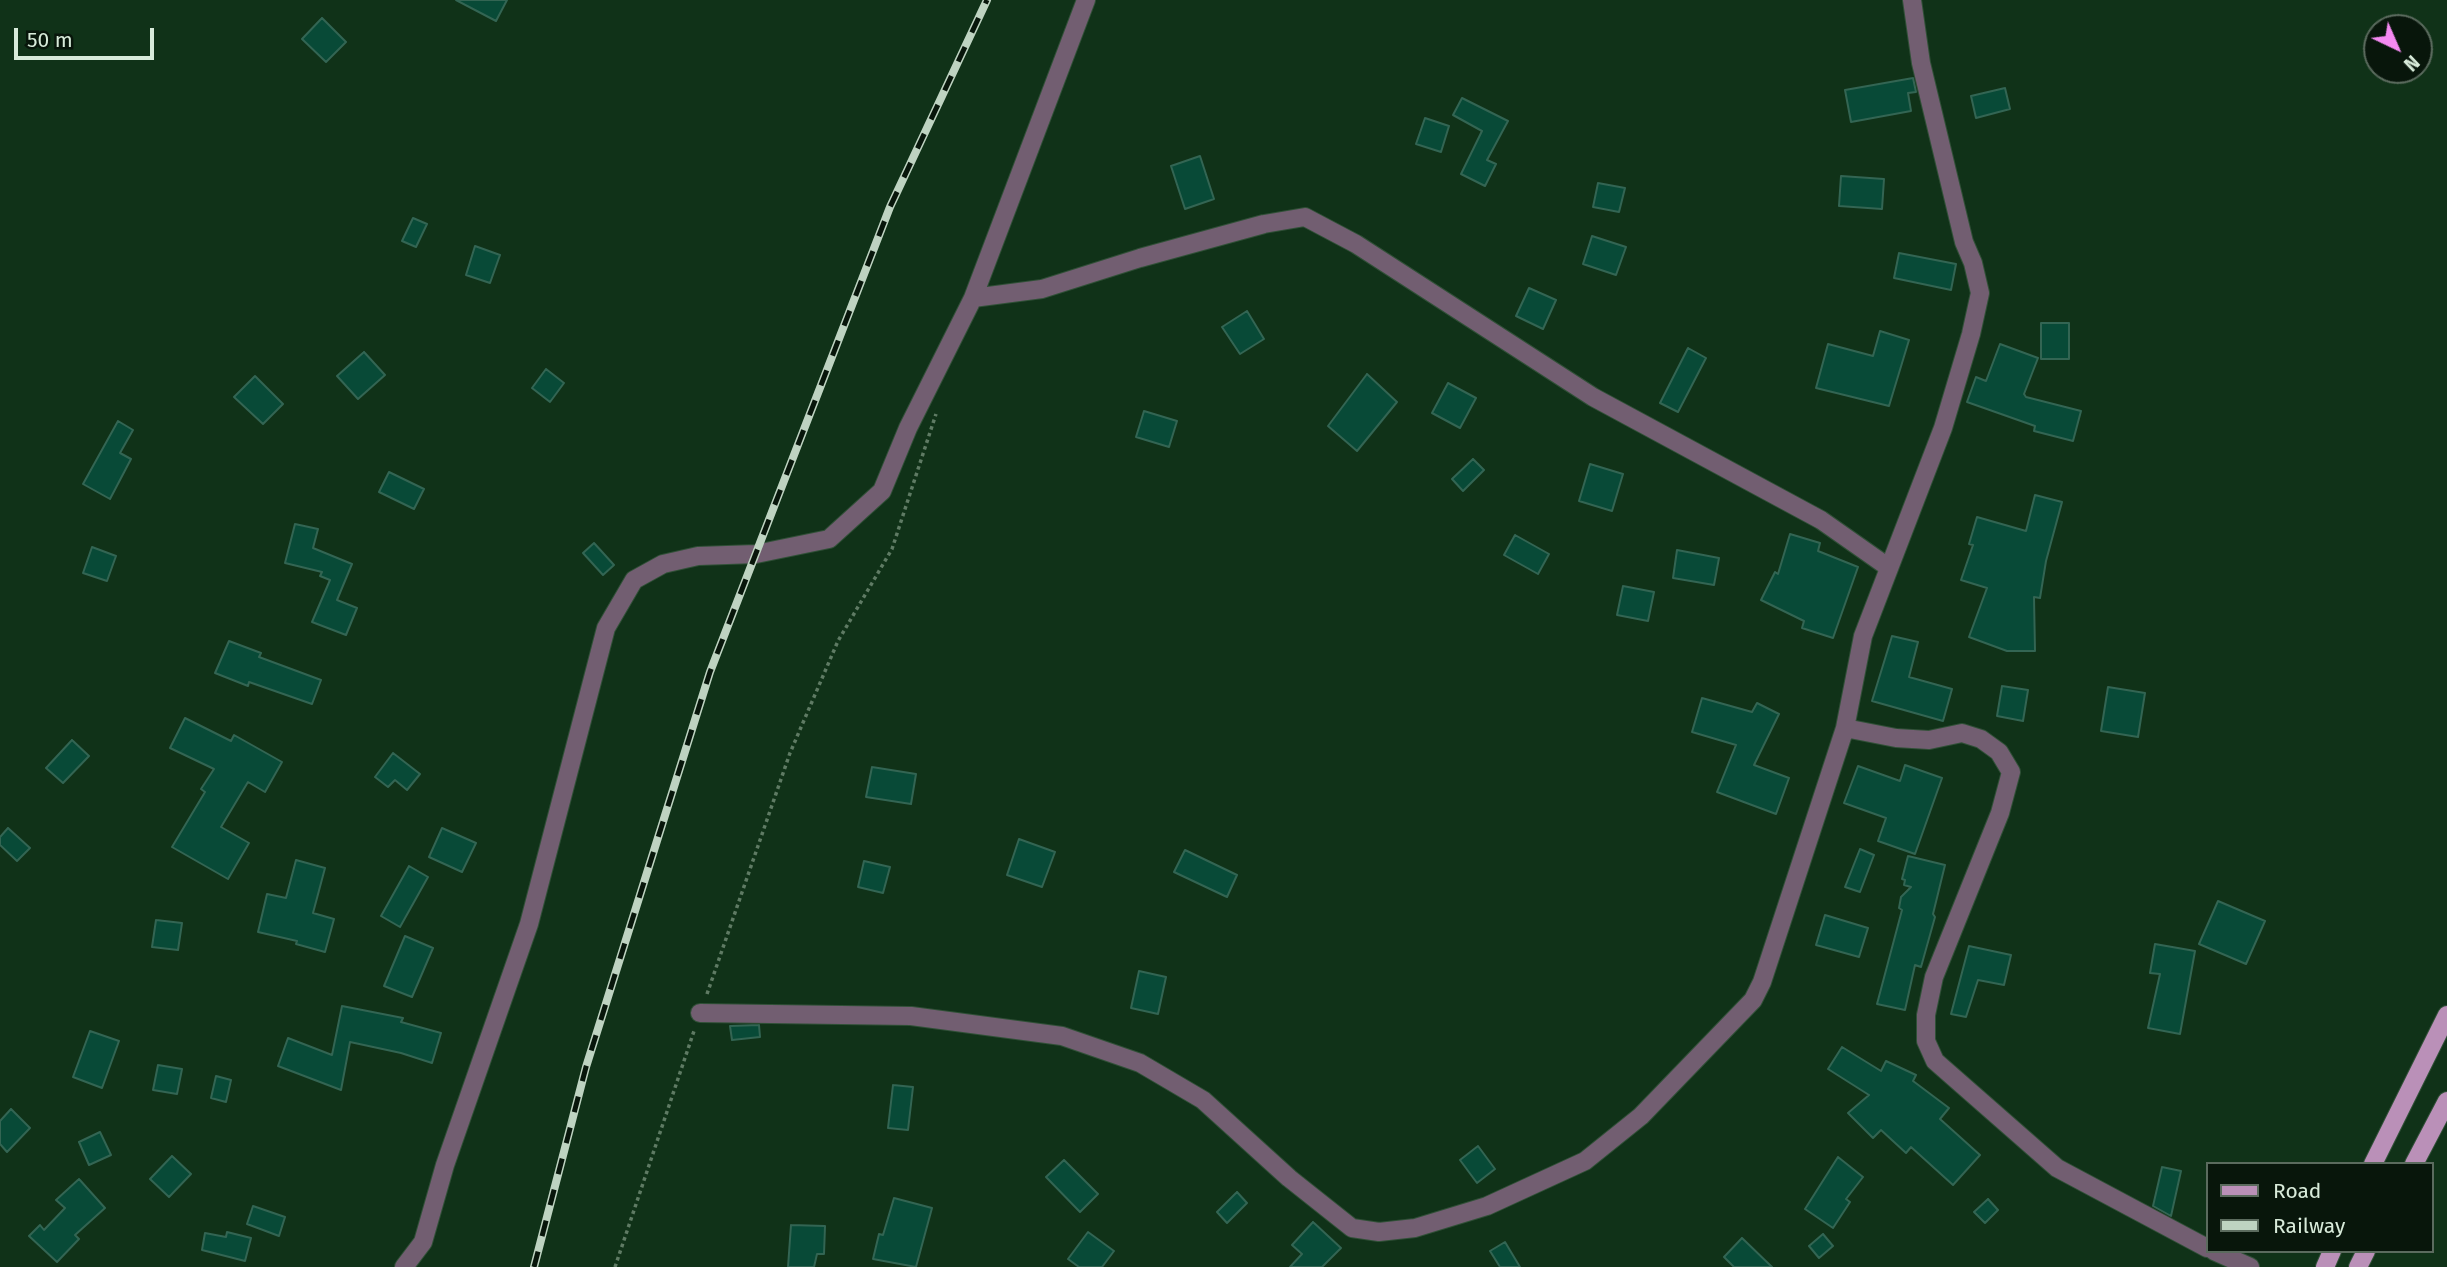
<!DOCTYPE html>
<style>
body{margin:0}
#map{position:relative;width:2447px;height:1267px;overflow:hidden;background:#103218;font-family:"Fira Sans",sans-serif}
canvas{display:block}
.legend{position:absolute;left:2206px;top:1162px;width:228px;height:91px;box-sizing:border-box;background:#08160b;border:2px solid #5b6b5e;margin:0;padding:9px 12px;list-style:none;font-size:21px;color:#d8ebda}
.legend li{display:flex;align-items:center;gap:14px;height:35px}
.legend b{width:35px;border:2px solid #5b6b5e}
.north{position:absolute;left:2363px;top:14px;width:70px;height:70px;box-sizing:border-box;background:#08160b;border:2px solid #5b6b5e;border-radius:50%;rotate:136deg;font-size:19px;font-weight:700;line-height:28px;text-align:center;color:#d8ebda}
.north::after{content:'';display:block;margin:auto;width:24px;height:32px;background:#f489f1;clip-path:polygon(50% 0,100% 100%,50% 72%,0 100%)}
.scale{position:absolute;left:14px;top:28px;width:140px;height:32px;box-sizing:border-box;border:4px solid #d8ebda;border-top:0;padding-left:9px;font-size:21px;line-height:24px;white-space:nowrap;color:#d8ebda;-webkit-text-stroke:5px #08160b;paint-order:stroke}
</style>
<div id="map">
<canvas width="2447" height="1267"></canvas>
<ul class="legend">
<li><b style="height:9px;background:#ba90b8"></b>Road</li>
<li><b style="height:9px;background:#bed3c1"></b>Railway</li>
</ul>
<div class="north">N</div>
<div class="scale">50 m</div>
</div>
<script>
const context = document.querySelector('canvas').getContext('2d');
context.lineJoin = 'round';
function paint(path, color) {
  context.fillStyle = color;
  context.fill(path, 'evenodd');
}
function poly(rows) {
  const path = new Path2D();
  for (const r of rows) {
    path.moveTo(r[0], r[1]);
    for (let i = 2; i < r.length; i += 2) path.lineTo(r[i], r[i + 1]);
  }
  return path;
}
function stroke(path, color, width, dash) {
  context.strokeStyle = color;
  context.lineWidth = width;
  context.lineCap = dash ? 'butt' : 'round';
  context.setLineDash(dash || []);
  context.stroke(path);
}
const building = poly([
 [456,0,507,0,496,21,456,0],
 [322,18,346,42,326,62,302,39,322,18],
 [1913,78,1916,92,1908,93,1911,111,1851,122,1845,90,1913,78],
 [2005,88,2010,109,1976,118,1971,96,2005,88],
 [1462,98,1508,121,1487,160,1496,164,1485,186,1461,174,1482,131,1453,115,1462,98],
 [1425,118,1449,126,1441,152,1416,144,1425,118],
 [1200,156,1214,199,1185,209,1171,166,1200,156],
 [1841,176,1884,179,1882,209,1839,206,1841,176],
 [1598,183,1625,188,1619,212,1593,207,1598,183],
 [413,218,427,224,416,247,402,241,413,218],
 [1592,236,1626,247,1616,275,1583,264,1592,236],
 [475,246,500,255,490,283,466,275,475,246],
 [1899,253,1956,264,1951,290,1894,278,1899,253],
 [1529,288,1556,300,1543,329,1516,316,1529,288],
 [1247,311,1264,339,1240,354,1222,327,1247,311],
 [2041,323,2069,323,2069,359,2041,359,2041,323],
 [1880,331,1909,340,1889,406,1816,388,1828,344,1873,356,1880,331],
 [2000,344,2038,358,2024,394,2026,397,2081,411,2073,441,2034,431,2035,426,1967,402,1976,377,1986,381,2000,344],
 [1688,348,1706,358,1678,412,1660,403,1688,348],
 [364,352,385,375,358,399,337,376,364,352],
 [546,369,564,383,550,402,532,388,546,369],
 [1367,374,1397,402,1357,451,1328,426,1367,374],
 [255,376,283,404,263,424,234,397,255,376],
 [1448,383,1476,398,1460,428,1432,413,1448,383],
 [1144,411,1177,421,1169,447,1136,437,1144,411],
 [118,421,133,430,120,453,131,459,110,499,83,484,118,421],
 [1473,459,1484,470,1463,491,1452,479,1473,459],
 [1590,464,1623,474,1612,511,1579,501,1590,464],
 [389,472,424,489,414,509,379,492,389,472],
 [2035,495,2062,502,2046,561,2040,598,2034,597,2035,651,2007,651,1969,637,1987,588,1961,580,1973,545,1969,544,1977,517,2026,531,2035,495],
 [295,524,318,529,313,548,352,564,337,600,357,608,346,635,312,622,330,580,320,576,322,572,285,563,295,524],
 [1790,534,1820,543,1818,551,1858,567,1833,638,1802,628,1804,621,1761,600,1775,572,1778,574,1790,534],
 [1515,535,1549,554,1538,574,1504,555,1515,535],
 [594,543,614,565,603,575,583,553,594,543],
 [92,547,116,556,107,581,83,573,92,547],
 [1677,550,1719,558,1714,585,1673,578,1677,550],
 [1623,586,1654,592,1648,621,1617,615,1623,586],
 [1892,636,1918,642,1909,677,1952,689,1943,721,1872,701,1892,636],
 [229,641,261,653,259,657,321,680,312,704,249,682,248,686,215,673,229,641],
 [2002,686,2028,690,2023,721,1997,716,2002,686],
 [2108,687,2145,693,2138,737,2101,731,2108,687],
 [1702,698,1752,712,1757,703,1779,714,1754,765,1789,778,1776,814,1717,792,1736,745,1692,732,1702,698],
 [185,718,231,741,234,735,282,762,265,792,248,782,221,827,249,843,228,879,172,847,205,792,201,789,214,769,170,748,185,718],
 [72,740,89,756,63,783,46,768,72,740],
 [393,753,420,774,407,790,395,780,388,787,375,777,393,753],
 [1905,765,1942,778,1915,854,1878,841,1886,818,1844,803,1858,766,1900,781,1905,765],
 [872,767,916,774,911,804,866,797,872,767],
 [8,828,30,848,17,861,0,845,0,837,8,828],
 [442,828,476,843,462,872,429,857,442,828],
 [1019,839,1055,852,1042,887,1007,875,1019,839],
 [1860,849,1874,855,1860,892,1845,887,1860,849],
 [1185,850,1237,875,1227,897,1174,872,1185,850],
 [1908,856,1945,865,1933,914,1935,917,1921,967,1915,965,1905,1010,1877,1004,1902,910,1899,908,1901,897,1911,887,1904,885,1905,880,1902,879,1908,856],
 [296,860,325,868,313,913,334,919,325,952,296,944,297,941,258,932,267,894,286,898,296,860],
 [864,861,890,867,883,893,858,887,864,861],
 [409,866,428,877,400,927,381,916,409,866],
 [2218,901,2265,921,2246,964,2199,944,2218,901],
 [1825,915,1868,928,1859,957,1816,945,1825,915],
 [156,920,182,923,178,950,152,947,156,920],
 [405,936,433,948,412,997,384,986,405,936],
 [2155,944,2195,951,2180,1034,2148,1028,2160,974,2150,973,2155,944],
 [1969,946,2011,955,2004,985,1978,980,1966,1017,1951,1014,1969,946],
 [1139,971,1166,977,1158,1014,1131,1008,1139,971],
 [342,1006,403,1018,401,1022,441,1033,432,1063,401,1053,350,1042,341,1090,278,1066,288,1038,332,1055,342,1006],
 [759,1025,760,1037,732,1040,730,1026,759,1025],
 [90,1031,119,1041,102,1088,73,1077,90,1031],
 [1842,1047,1881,1071,1886,1061,1916,1075,1913,1081,1949,1108,1940,1119,1980,1155,1953,1185,1911,1147,1906,1153,1881,1130,1873,1138,1848,1113,1869,1095,1828,1069,1842,1047],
 [158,1065,182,1069,177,1094,153,1090,158,1065],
 [216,1076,231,1080,226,1102,211,1098,216,1076],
 [893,1085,913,1087,908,1130,888,1128,893,1085],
 [11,1109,30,1128,7,1152,0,1144,0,1121,11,1109],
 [100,1132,111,1155,89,1165,79,1142,100,1132],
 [1478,1146,1495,1169,1477,1183,1460,1160,1478,1146],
 [172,1156,191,1174,169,1197,150,1179,172,1156],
 [1838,1157,1863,1177,1846,1199,1850,1202,1833,1228,1805,1209,1838,1157],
 [1064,1160,1098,1194,1080,1212,1046,1177,1064,1160],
 [2162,1167,2181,1171,2171,1216,2153,1206,2162,1167],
 [79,1179,105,1208,75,1235,79,1239,57,1262,29,1236,40,1225,44,1230,65,1208,56,1200,79,1179],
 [1237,1192,1247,1203,1227,1223,1217,1212,1237,1192],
 [894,1198,932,1208,916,1267,873,1259,879,1234,883,1235,894,1198],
 [1988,1199,1998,1210,1985,1223,1974,1212,1988,1199],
 [253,1206,285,1217,279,1236,247,1224,253,1206],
 [1313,1222,1341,1248,1322,1267,1290,1267,1302,1254,1292,1245,1313,1222],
 [791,1225,825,1226,824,1254,817,1254,814,1267,788,1267,791,1225],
 [227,1232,251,1238,245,1261,202,1250,205,1233,226,1237,227,1232],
 [1088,1232,1114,1251,1102,1267,1079,1267,1068,1259,1088,1232],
 [1823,1234,1833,1246,1819,1258,1809,1246,1823,1234],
 [1742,1238,1772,1267,1734,1267,1724,1257,1742,1238],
 [1505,1242,1520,1267,1500,1267,1490,1251,1505,1242]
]);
const path = poly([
 [707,994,790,753,838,641,892,549,936,414],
 [615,1267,695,1028]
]);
const minor = poly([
 [973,298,1042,289,1140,258,1264,224,1305,217,1356,244,1593,397,1821,520,1888,567],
 [1845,728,1896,738,1929,740,1962,733,1981,739,1999,752,2011,772,2000,813,1934,977,1926,1015,1926,1041,1935,1061,2057,1168,2207,1248],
 [700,1013,911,1016,1062,1036,1140,1063,1203,1100,1289,1178,1352,1228,1379,1232,1415,1228,1487,1206,1585,1161,1641,1116,1753,1000,1762,982,1845,728,1863,636,1943,428,1971,334,1980,293,1973,263,1964,242,1921,63,1912,0],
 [2214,1251,2250,1267],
 [404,1267,423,1242,445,1165,529,924,606,628,634,580,663,564,698,556,756,554,829,539,882,491,908,428,973,298,1086,0]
]);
const major = poly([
 [2373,1164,2447,1015],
 [2414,1164,2447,1101],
 [2325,1267,2332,1251],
 [2358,1267,2366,1251]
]);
const rail = poly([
 [534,1267,586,1067,710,672,890,207,987,0]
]);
paint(building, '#084a37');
stroke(building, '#336553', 2);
stroke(minor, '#305037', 20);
stroke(major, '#305037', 20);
stroke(path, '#5f7b64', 3.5, [3.5, 3.5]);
stroke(minor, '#725e71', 18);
stroke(major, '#ba90b8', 18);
stroke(rail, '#bed3c1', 8);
stroke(rail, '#08160b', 5, [16]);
</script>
